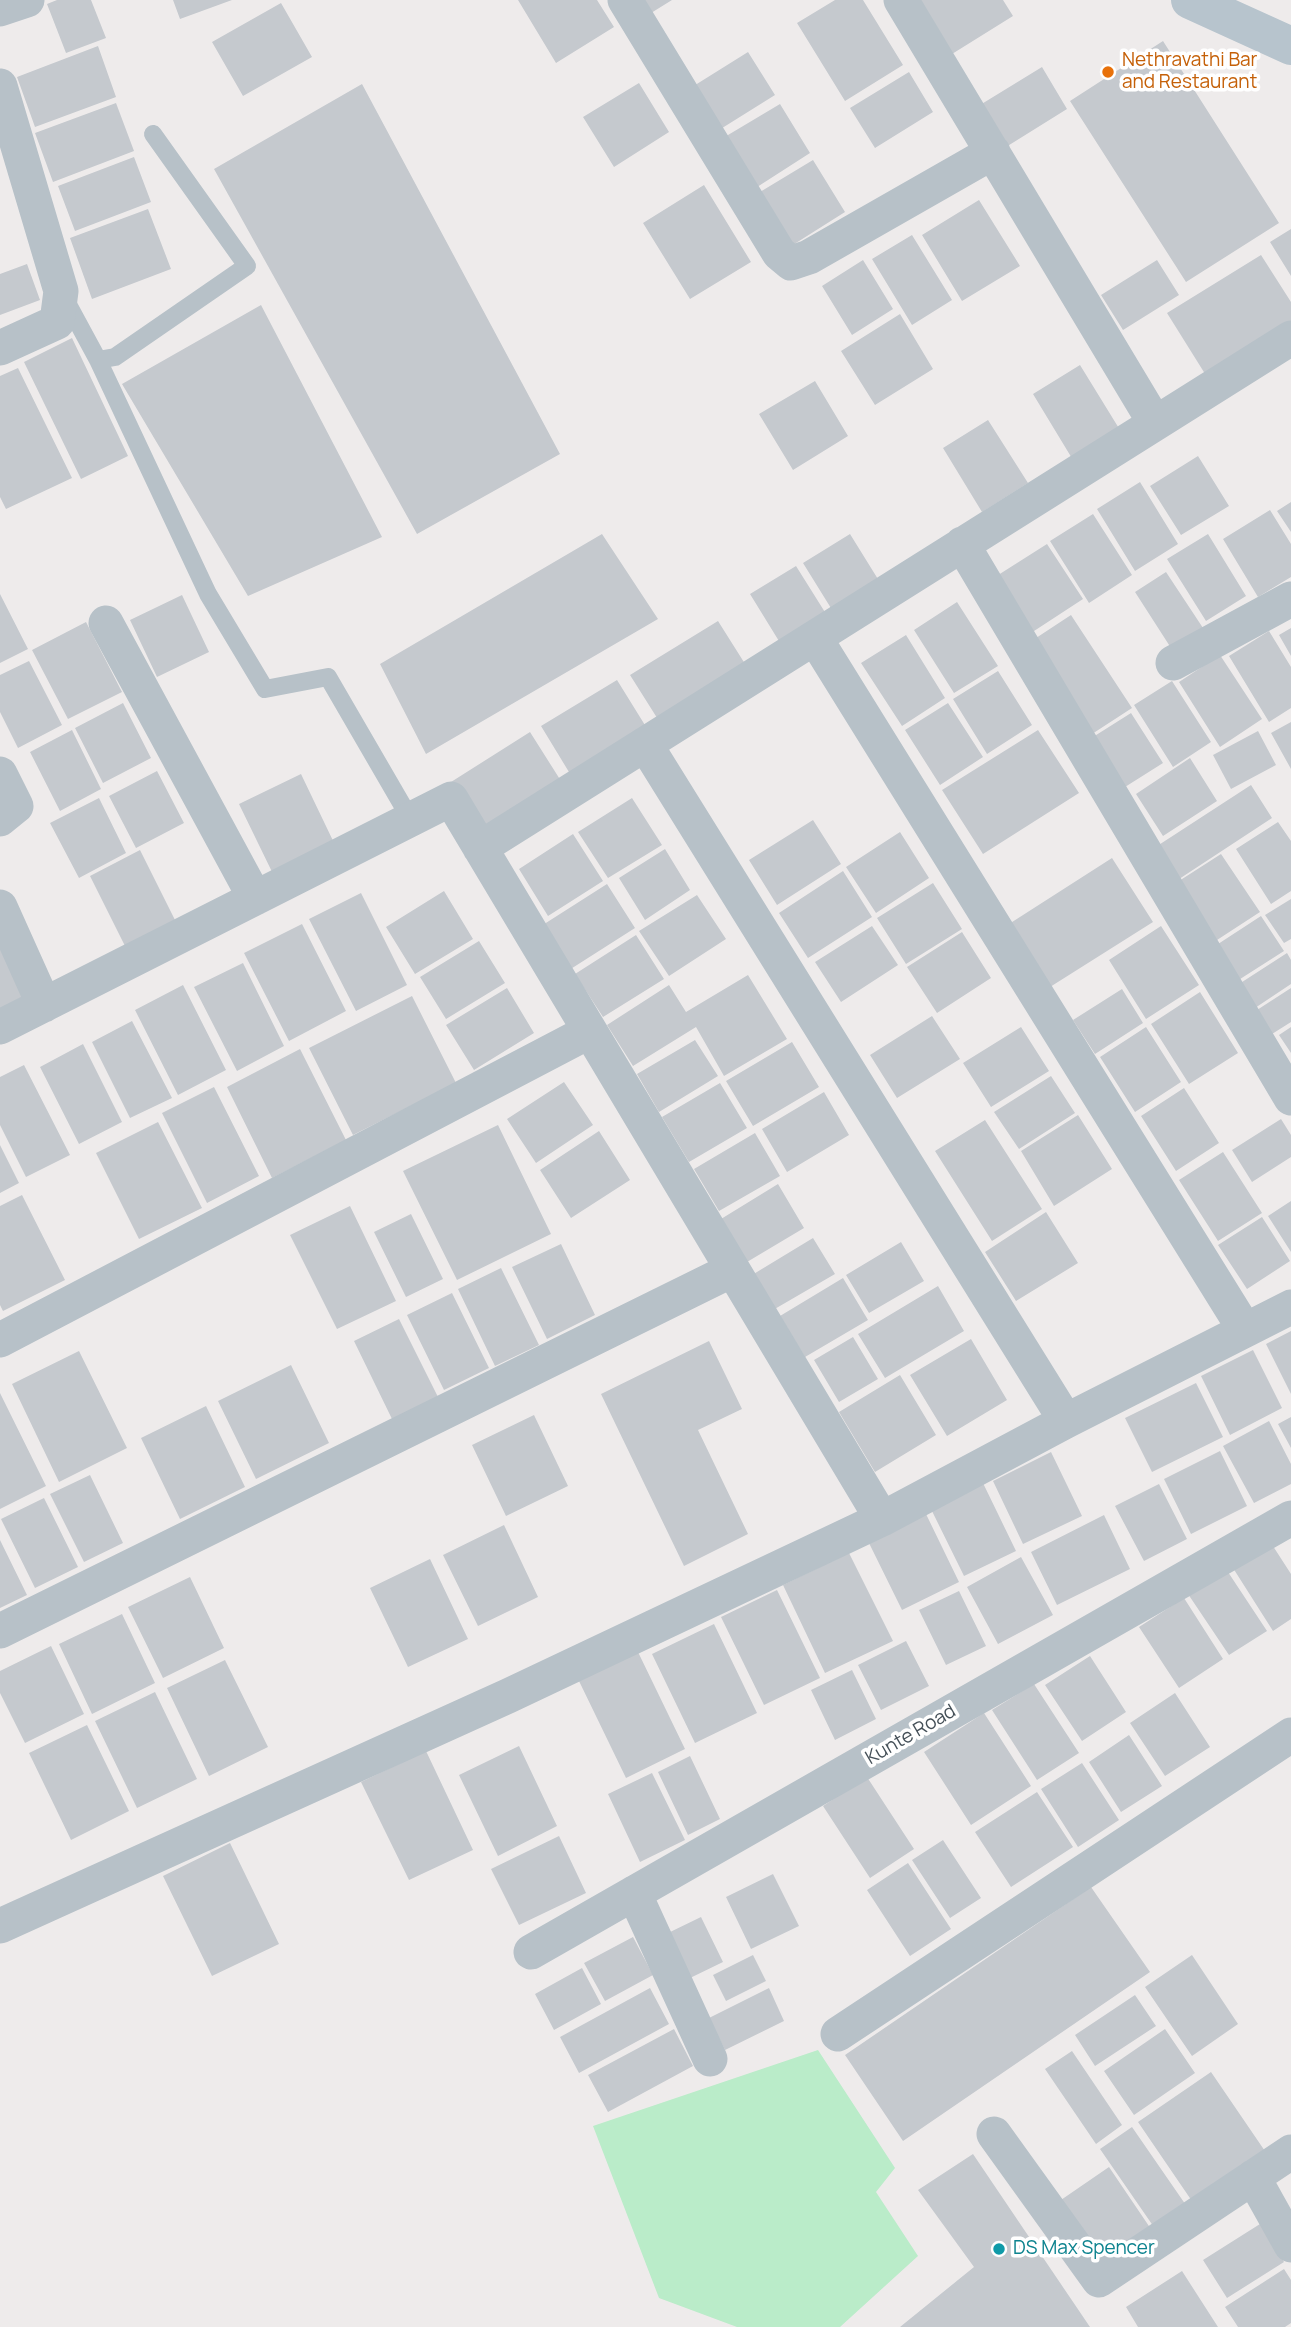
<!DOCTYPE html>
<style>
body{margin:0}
canvas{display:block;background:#eeebeb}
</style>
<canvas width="1291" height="2327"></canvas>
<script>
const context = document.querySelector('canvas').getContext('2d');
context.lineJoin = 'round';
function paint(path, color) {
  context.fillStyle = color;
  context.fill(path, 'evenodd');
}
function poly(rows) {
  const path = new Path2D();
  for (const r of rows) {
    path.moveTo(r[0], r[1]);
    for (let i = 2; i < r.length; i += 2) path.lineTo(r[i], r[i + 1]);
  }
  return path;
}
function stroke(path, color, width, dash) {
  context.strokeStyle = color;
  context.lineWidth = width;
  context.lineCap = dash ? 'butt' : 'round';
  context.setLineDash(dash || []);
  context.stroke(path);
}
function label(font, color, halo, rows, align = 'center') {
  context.font = font + ' Manrope,sans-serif';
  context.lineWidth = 7;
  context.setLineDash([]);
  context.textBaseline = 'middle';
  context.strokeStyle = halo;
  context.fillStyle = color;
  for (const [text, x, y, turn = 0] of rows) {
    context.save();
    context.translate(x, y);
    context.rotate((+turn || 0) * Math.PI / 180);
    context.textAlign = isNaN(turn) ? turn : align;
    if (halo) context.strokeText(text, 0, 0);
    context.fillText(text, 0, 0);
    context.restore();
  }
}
const green = poly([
 [818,2050,895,2168,876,2192,918,2256,840,2327,737,2327,659,2298,593,2126]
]);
const building = poly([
 [57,0,91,0,106,38,66,53,47,4],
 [173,0,232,0,180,19],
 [518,0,597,0,614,27,556,63],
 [631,0,672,0,643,18],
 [835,0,863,0,903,65,845,101,797,23],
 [919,0,1003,0,1013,16,952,54],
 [281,3,312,57,243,96,212,42],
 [1163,41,1279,223,1186,282,1070,101],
 [98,46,116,97,35,127,17,77],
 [748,52,775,95,719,130,692,87],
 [1042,67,1067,109,1006,147,980,105],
 [909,72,933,112,875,148,850,108],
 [639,83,669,132,614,167,583,117],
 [362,84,560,454,417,534,214,169],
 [116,103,134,151,53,182,35,133],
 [780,104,810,153,754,189,723,138],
 [134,157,151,202,75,231,58,186],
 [813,160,845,212,788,248,755,195],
 [704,185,751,262,690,299,643,223],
 [979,200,1020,266,962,301,922,235],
 [148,209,171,269,92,299,70,238],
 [1291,229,1291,276,1270,242],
 [912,235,952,300,912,325,872,259],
 [1261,255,1291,302,1291,325,1207,377,1167,313],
 [863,260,893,309,852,335,822,286],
 [1157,260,1179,295,1123,330,1101,295],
 [27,264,40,300,0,315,0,274],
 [261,305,382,537,248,596,122,384],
 [900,314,933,369,875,405,841,351],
 [72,338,128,456,81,479,24,362],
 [1080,365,1120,430,1073,460,1033,394],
 [18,368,72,478,6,509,0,497,0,376],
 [815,381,848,436,793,470,759,414],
 [988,420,1028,483,982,512,943,448],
 [1198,456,1229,506,1181,535,1150,486],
 [1140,482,1178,544,1135,571,1097,509],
 [1291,502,1291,532,1277,511],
 [1270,510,1291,544,1291,577,1258,597,1223,539],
 [1093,514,1132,575,1089,603,1050,541],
 [602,534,658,619,426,754,380,664],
 [850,534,881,584,834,613,803,563],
 [1208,534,1246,596,1206,621,1167,559],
 [1047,544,1083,599,1031,633,995,577],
 [796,566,828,617,782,646,750,594],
 [1166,572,1203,628,1171,648,1135,592],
 [0,594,28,649,0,663],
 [182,595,209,652,157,677,130,620],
 [957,602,998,666,954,693,914,630],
 [1071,615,1132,708,1092,734,1033,640],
 [718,621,747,667,659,721,630,675],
 [86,622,122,692,68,719,32,650],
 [1291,628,1291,656,1279,635],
 [1269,631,1291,667,1291,708,1269,722,1229,656],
 [906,635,945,698,902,726,861,663],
 [1220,655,1262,719,1220,747,1179,682],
 [29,661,62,725,18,748,0,712,0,675],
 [998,671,1032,725,987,754,953,699],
 [617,680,648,730,572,777,541,726],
 [1172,681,1211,742,1173,767,1134,705],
 [123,703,151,758,103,783,75,728],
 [948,703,983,757,940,785,905,730],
 [1131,713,1163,763,1125,787,1093,737],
 [1291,722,1291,769,1271,733],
 [72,730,101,789,60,811,30,752],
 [1038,730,1079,793,983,854,942,790],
 [1258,731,1276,765,1231,789,1213,755],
 [530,732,561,781,481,831,451,782],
 [1190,758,1217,801,1163,836,1136,794],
 [157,771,184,823,136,848,109,796],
 [301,774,336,847,275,878,239,804],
 [1251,785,1272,818,1173,883,1151,850],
 [99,798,126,853,79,878,50,823],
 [632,798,662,845,608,878,578,832],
 [813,820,841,864,777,905,749,860],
 [1278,822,1291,841,1291,891,1271,904,1236,849],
 [900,832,929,878,876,913,846,867],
 [573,834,603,881,548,916,519,869],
 [665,849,690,890,645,920,619,878],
 [140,850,176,922,126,948,90,876],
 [1221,854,1260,912,1217,940,1179,881],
 [1112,858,1153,922,1050,987,1009,924],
 [843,871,872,917,808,958,779,913],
 [933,883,962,929,906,964,877,918],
 [607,884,635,928,566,972,538,928],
 [444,891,473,939,415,974,386,927],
 [361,893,407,985,356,1011,309,919],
 [697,895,726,939,669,976,639,931],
 [1291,899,1291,939,1284,943,1265,915],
 [1261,916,1284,951,1237,981,1215,946],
 [302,924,346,1011,289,1041,244,953],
 [872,926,898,965,841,1002,815,962],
 [1161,926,1199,985,1146,1019,1109,960],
 [962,932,991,978,937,1013,907,967],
 [636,935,664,979,603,1017,575,974],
 [479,941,505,983,446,1019,420,977],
 [0,945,26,995,0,1009],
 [1287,953,1291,960,1291,984,1255,1008,1239,984],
 [243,963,284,1046,237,1071,194,987],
 [748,975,787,1039,724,1076,696,1027,633,1066,607,1025,669,985,686,1012],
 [183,985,226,1070,178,1095,135,1010],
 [507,988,534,1033,474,1070,446,1025],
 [1291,988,1291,1022,1272,1034,1257,1010],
 [1122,989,1143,1023,1095,1054,1073,1020],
 [1200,992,1238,1053,1189,1084,1151,1024],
 [412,996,456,1083,353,1135,309,1048],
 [932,1016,960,1059,897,1098,870,1055],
 [132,1021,172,1098,130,1118,92,1042],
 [1021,1027,1049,1071,991,1107,963,1063],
 [1146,1027,1181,1082,1135,1112,1100,1057],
 [1291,1027,1291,1053,1279,1035],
 [695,1040,718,1076,659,1112,637,1074],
 [792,1042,819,1087,753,1126,726,1081],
 [83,1044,122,1122,79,1144,40,1067],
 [300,1049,346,1140,272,1178,227,1087],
 [24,1065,70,1155,26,1177,0,1125,0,1077],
 [1051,1076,1075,1113,1019,1149,994,1112],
 [564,1082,593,1125,536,1163,507,1119],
 [720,1083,747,1128,689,1162,662,1117],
 [214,1087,259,1176,207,1203,162,1113],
 [1184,1088,1219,1143,1176,1171,1141,1116],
 [824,1092,849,1135,787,1172,762,1129],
 [1078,1115,1112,1169,1054,1206,1021,1151],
 [1281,1119,1291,1135,1291,1157,1252,1182,1232,1150],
 [985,1120,1042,1209,992,1241,935,1151],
 [158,1122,202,1208,139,1239,96,1153],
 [498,1125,551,1234,457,1280,403,1171],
 [599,1131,630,1180,571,1218,540,1170],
 [755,1133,780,1176,719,1211,694,1169],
 [0,1145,19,1183,0,1193],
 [1223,1152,1262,1213,1218,1241,1179,1180],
 [778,1184,804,1228,747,1262,721,1219],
 [22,1195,65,1280,3,1311,0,1305,0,1206],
 [1291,1201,1291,1252,1268,1216],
 [350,1206,396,1301,337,1329,290,1235],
 [1046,1212,1078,1263,1016,1301,985,1252],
 [411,1214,443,1279,406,1297,374,1232],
 [1262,1217,1290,1261,1247,1289,1218,1245],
 [813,1238,835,1274,773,1310,752,1275],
 [901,1242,924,1281,869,1313,846,1275],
 [561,1244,595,1315,547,1339,512,1267],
 [501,1268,539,1345,495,1366,458,1289],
 [843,1278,868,1320,805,1357,780,1316],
 [938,1286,964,1331,885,1378,858,1334],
 [452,1293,489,1368,444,1390,407,1315],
 [399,1319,438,1397,392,1419,354,1341],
 [1291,1331,1291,1394,1266,1344],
 [853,1337,878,1379,839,1402,814,1360],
 [971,1339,1007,1400,947,1436,910,1375],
 [709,1341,742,1409,698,1430,748,1534,684,1566,601,1394],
 [1253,1350,1282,1408,1230,1435,1201,1376],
 [79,1351,127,1448,59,1482,12,1384],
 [291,1365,329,1443,256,1479,218,1401],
 [900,1375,936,1435,875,1472,839,1412],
 [1196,1383,1223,1437,1152,1472,1125,1418],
 [0,1393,46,1486,0,1509],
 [206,1406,245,1487,180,1519,141,1438],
 [534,1415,568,1486,506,1516,472,1445],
 [1291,1417,1291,1448,1278,1424],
 [1269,1421,1291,1464,1291,1484,1254,1503,1223,1446],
 [1220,1451,1247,1506,1191,1534,1164,1479],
 [1051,1452,1082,1516,1023,1544,993,1481],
 [90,1475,123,1543,84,1562,50,1494],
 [982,1481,1016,1551,964,1576,930,1507],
 [1159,1484,1187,1539,1144,1561,1115,1506],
 [44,1498,78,1567,35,1588,1,1519],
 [926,1514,959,1582,902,1610,868,1541],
 [1104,1515,1130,1569,1057,1605,1031,1552],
 [504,1525,538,1597,478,1626,443,1555],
 [0,1540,27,1595,0,1608],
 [1271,1543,1291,1574,1291,1619,1273,1631,1233,1568],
 [849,1553,893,1641,825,1673,783,1585],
 [1021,1557,1053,1615,998,1644,967,1587],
 [430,1559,468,1639,408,1667,370,1588],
 [1226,1569,1267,1631,1229,1655,1188,1594],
 [190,1577,224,1648,163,1678,128,1607],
 [777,1590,820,1678,764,1705,721,1617],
 [959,1591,986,1646,946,1665,919,1610],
 [1184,1598,1223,1659,1179,1688,1139,1627],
 [122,1614,155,1683,92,1714,59,1644],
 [714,1624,757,1713,695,1743,652,1654],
 [906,1641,929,1686,881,1710,858,1665],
 [51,1646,84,1714,25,1743,0,1693,0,1671],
 [638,1652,685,1749,626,1778,579,1681],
 [1090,1656,1126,1712,1082,1741,1045,1685],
 [225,1660,268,1747,209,1776,167,1688],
 [852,1670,876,1719,835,1740,811,1690],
 [1034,1684,1079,1753,1037,1780,992,1710],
 [155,1692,197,1779,137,1808,95,1721],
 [1175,1693,1210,1747,1165,1776,1130,1723],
 [984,1713,1031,1786,971,1825,924,1752],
 [87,1725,129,1811,71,1840,29,1753],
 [1129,1735,1162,1786,1121,1812,1089,1762],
 [519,1746,557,1826,498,1856,459,1775],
 [426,1751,473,1850,409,1880,361,1782],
 [690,1756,720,1819,688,1835,658,1772],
 [1082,1763,1119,1820,1078,1847,1041,1789],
 [652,1773,685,1840,640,1862,608,1794],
 [867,1777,914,1849,870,1878,823,1806],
 [1037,1792,1073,1847,1011,1887,975,1832],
 [559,1836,586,1893,519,1925,491,1869],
 [943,1840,981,1898,950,1918,912,1860],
 [230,1843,279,1944,212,1976,163,1876],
 [908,1863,951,1929,910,1956,867,1890],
 [773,1874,799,1926,751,1949,726,1897],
 [1091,1887,1150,1972,903,2141,845,2055],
 [701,1917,723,1962,688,1979,666,1934],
 [633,1937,653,1975,605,2001,584,1963],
 [753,1955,766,1981,726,2001,713,1975],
 [1192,1955,1238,2024,1192,2056,1145,1987],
 [582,1968,601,2004,554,2030,535,1994],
 [650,1988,669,2024,579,2073,560,2037],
 [769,1988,784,2021,725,2050,709,2018],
 [1135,1995,1156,2026,1095,2066,1075,2035],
 [674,2029,693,2066,608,2112,588,2075],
 [1165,2029,1195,2073,1134,2115,1104,2071],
 [1072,2051,1122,2125,1096,2144,1045,2069],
 [1211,2072,1269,2157,1196,2207,1138,2122],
 [1132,2127,1190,2211,1158,2233,1100,2149],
 [973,2154,1025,2231,1090,2327,900,2327,974,2267,918,2190],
 [1109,2167,1155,2235,1104,2270,1058,2202],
 [1260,2224,1284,2262,1227,2298,1203,2260],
 [1284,2269,1291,2280,1291,2323,1285,2327,1238,2327,1225,2307],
 [1182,2271,1218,2327,1138,2327,1126,2307]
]);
const service = poly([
 [153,134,247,266,115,357,98,360,208,594,265,689,328,677,411,820],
 [65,299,98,360]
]);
const minor = poly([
 [625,0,779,253,791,263,809,257,993,152],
 [901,0,1155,423],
 [0,9,27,0],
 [0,86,61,291,57,322,0,348],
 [962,544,1291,1098],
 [106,623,255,898],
 [815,638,1245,1330],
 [1173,663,1291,599],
 [645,744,1066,1421],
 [0,774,16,806,0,819],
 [480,848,1291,338],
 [0,907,44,1005],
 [0,1027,451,799,882,1519],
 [0,1340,590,1031],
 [0,1631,732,1270],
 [634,1893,710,2059],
 [0,1926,508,1696,882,1519,1066,1421,1291,1307],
 [531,1952,1291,1518],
 [838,2034,1291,1735],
 [994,2134,1099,2280,1291,2152],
 [1253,2177,1291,2245]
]);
const secondary = poly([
 [1190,0,1291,46]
]);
const markers = [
 [1108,72,7,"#e8710a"],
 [999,2249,7,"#0f9aa8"]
];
const foodNames = [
 ["Nethravathi Bar",1122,61],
 ["and Restaurant",1122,83]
];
const streetNames = [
 ["Kunte Road",911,1735,-30]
];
const cultureNames = [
 ["DS Max Spencer",1013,2249]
];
paint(green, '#baecc9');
paint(building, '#c5c9ce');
stroke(service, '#b7c1c8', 18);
stroke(minor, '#b7c1c8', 35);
stroke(secondary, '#b7c4cd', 38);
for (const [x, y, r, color] of markers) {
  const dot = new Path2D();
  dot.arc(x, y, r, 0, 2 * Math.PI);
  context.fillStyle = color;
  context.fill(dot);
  stroke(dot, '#fff', 2.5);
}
label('19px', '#c56008', '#fff', foodNames, 'left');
label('19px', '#455058', '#fff', streetNames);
label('19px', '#0d838f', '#fff', cultureNames, 'left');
</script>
